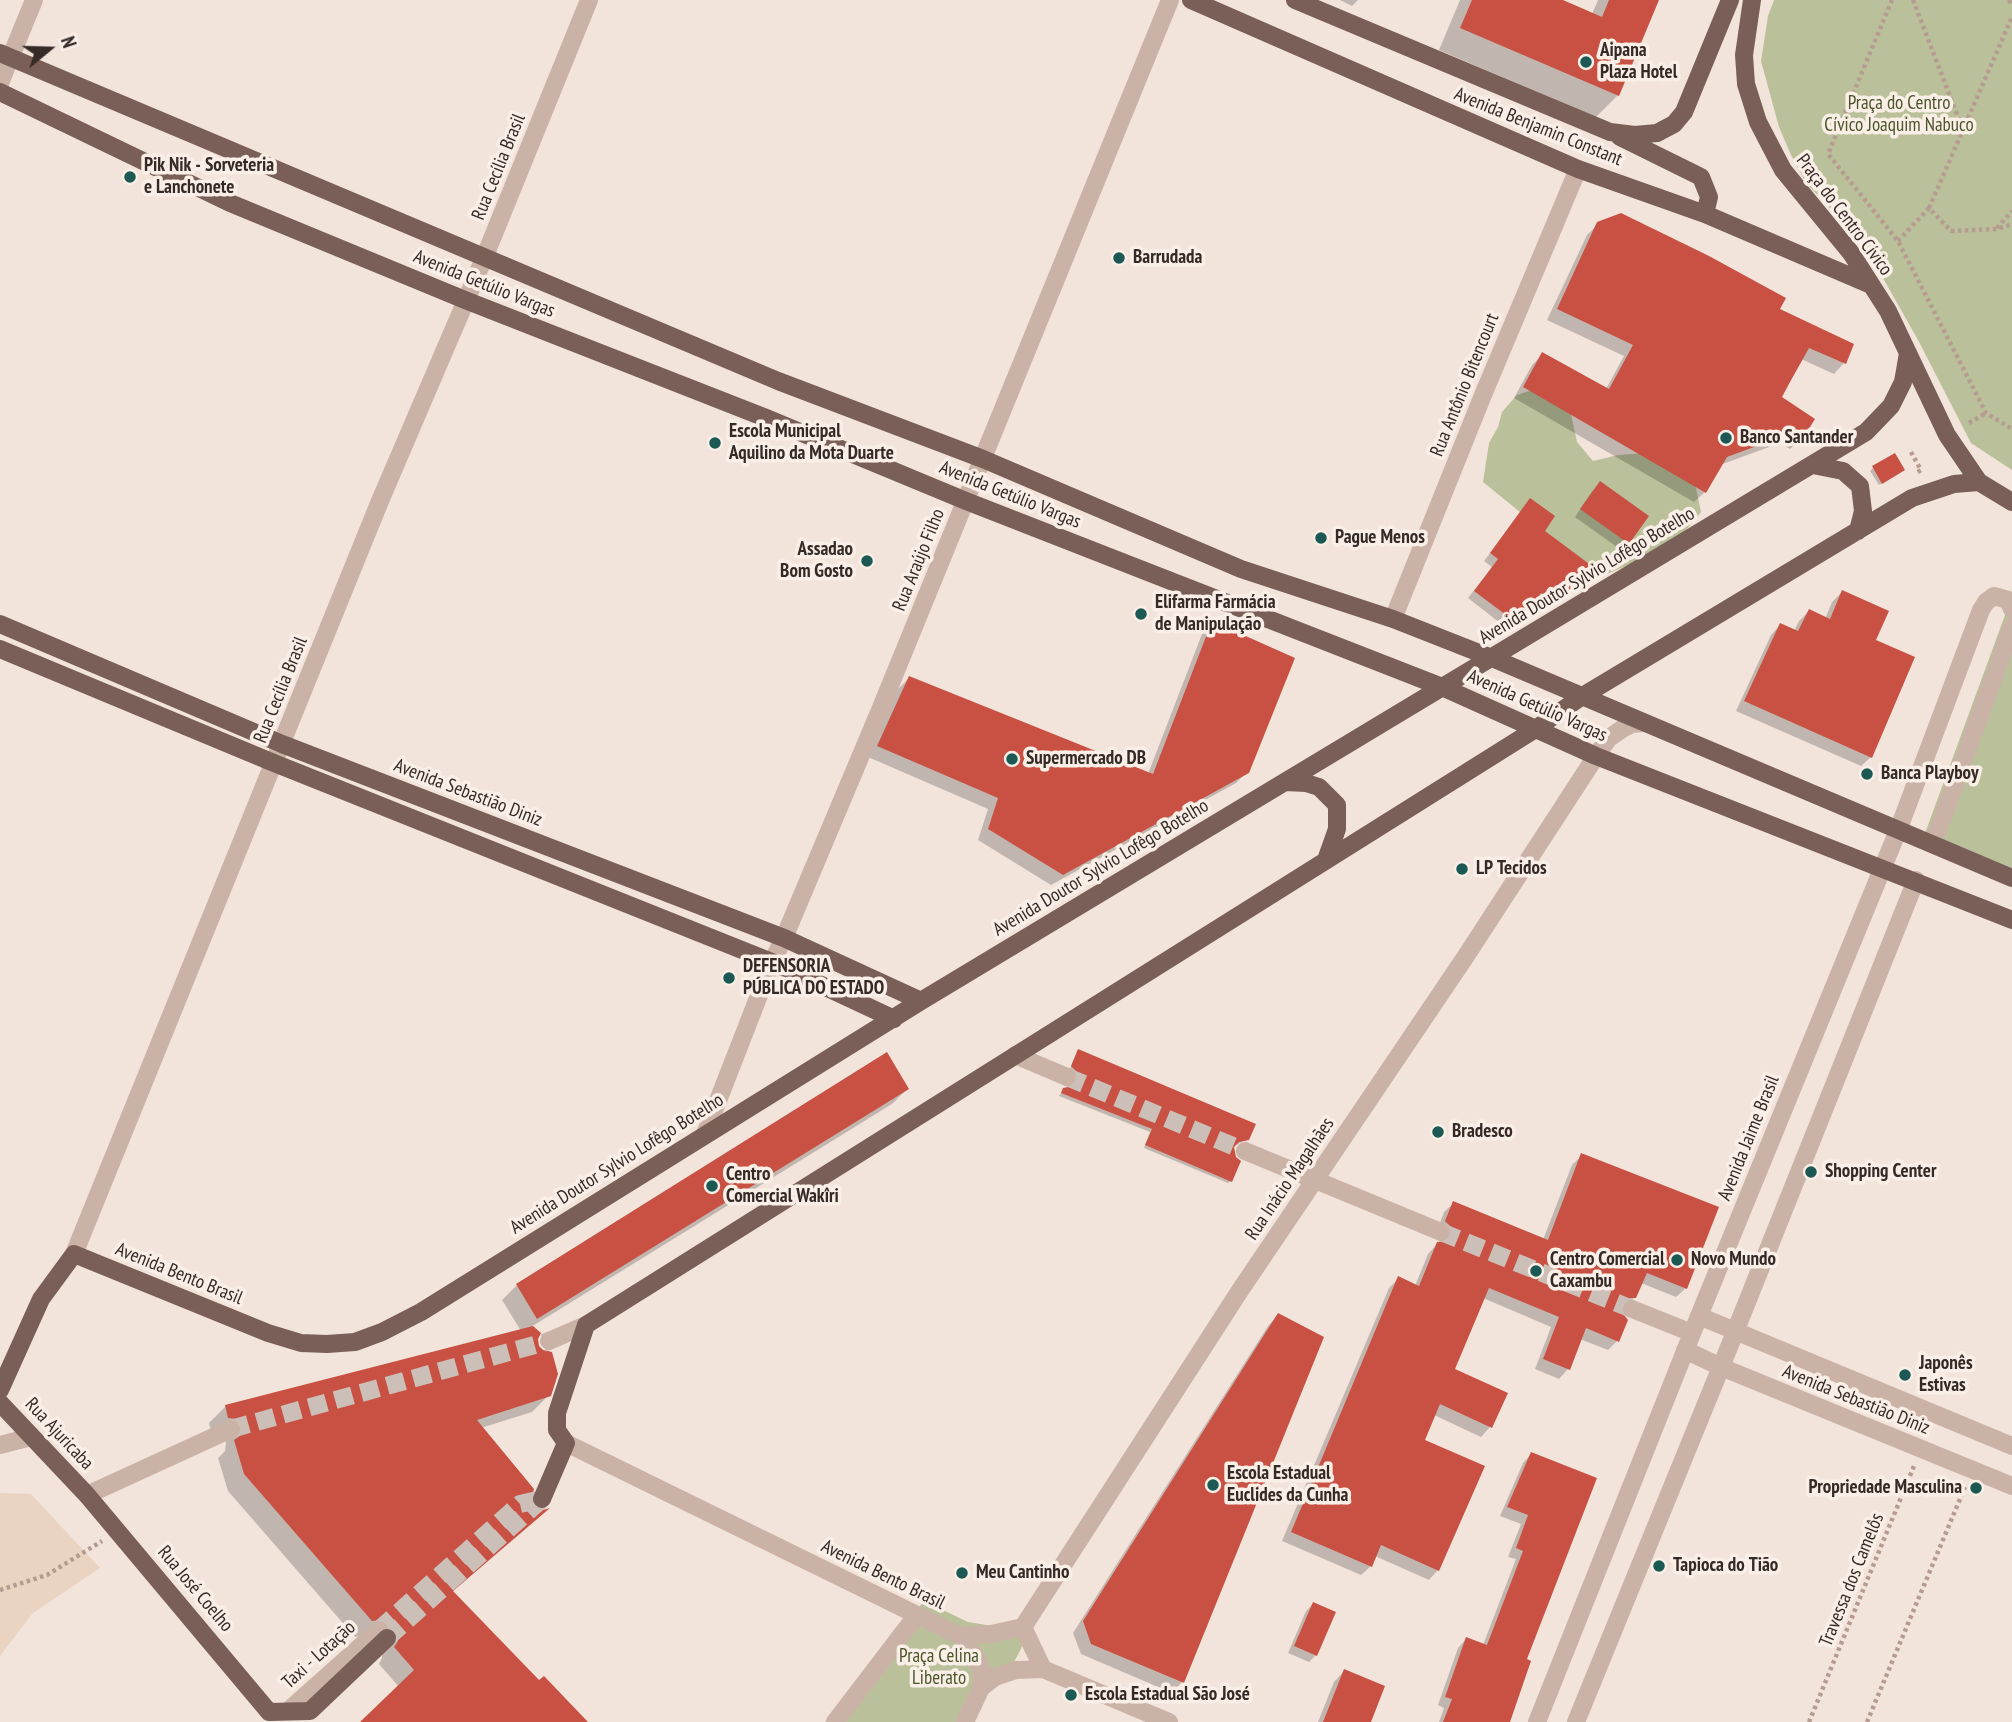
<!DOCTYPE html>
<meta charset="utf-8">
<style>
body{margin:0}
#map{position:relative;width:2012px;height:1722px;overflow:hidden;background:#f2e4db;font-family:"PT Sans Narrow",sans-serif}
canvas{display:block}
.north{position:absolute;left:14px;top:14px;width:70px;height:70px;-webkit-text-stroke:5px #faefe7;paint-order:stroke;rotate:71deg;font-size:19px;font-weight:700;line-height:28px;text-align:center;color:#362a27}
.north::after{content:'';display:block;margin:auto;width:24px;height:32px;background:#362a27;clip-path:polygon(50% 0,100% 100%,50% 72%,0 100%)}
</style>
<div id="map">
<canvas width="2012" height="1722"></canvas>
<div class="north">N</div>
</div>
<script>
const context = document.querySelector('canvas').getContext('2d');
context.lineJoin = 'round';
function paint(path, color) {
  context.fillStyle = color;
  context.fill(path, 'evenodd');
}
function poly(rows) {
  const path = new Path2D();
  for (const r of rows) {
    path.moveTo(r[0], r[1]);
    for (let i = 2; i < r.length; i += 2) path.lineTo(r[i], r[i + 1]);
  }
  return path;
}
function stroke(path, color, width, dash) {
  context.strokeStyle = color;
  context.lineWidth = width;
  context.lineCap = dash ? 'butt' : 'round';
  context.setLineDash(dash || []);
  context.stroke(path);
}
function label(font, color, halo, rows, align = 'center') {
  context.font = font + ' "PT Sans Narrow",sans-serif';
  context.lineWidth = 7;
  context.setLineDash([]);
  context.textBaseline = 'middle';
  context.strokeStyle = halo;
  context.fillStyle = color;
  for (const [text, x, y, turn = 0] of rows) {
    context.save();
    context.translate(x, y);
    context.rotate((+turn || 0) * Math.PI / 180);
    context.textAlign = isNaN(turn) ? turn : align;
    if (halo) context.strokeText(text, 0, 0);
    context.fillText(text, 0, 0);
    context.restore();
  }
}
const green = poly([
 [1774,0,2012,0,2012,470,1971,443,1918,340,1862,241,1806,183,1791,155,1779,127,1761,61,1768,16],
 [1535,389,1571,414,1577,442,1593,461,1618,455,1645,453,1695,483,1701,512,1683,534,1645,558,1600,577,1483,482,1489,443,1498,427,1502,412,1517,395],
 [2012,596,2012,873,1924,836],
 [924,1601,968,1622,993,1626,1039,1614,1011,1668,993,1682,971,1722,825,1722]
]);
const plaza = poly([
 [0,1493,31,1494,100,1568,33,1613,0,1656]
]);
const shadow = poly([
 [1340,0,1358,0,1352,6],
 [1460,0,1558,0,1592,14,1598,0,1657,0,1618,95,1596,117,1439,50],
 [1598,224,1777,310,1844,363,1834,374,1801,359,1779,398,1801,439,1790,449,1780,443,1720,465,1705,492,1694,502,1514,398,1532,365,1542,355,1606,389,1624,356,1547,320,1587,235],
 [1873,468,1900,473,1879,485,1870,471],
 [1593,490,1628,543,1621,550,1575,517],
 [1530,500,1542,531,1598,573,1591,579,1542,605,1534,599,1509,630,1468,598,1492,567,1484,561],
 [1842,592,1874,641,1871,757,1861,766,1736,711,1771,635,1780,625,1794,631,1799,621,1809,611,1825,619,1832,602],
 [1213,623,1247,772,1236,783,1051,885,978,840,988,809,868,757,898,689,909,678,1148,774,1202,634],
 [1079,1051,1248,1139,1232,1147,1231,1181,1228,1183,1144,1148,1150,1132,1059,1096,1064,1089,1075,1085,1074,1074,1069,1070],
 [907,1089,892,1104,531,1327,536,1339,549,1395,532,1412,481,1428,532,1508,544,1512,452,1592,539,1683,585,1722,363,1722,399,1687,379,1664,382,1658,382,1651,367,1635,355,1637,228,1491,218,1458,225,1451,226,1442,221,1435,212,1434,209,1423,226,1406,521,1331,502,1300,517,1285],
 [1582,1155,1686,1288,1676,1297,1641,1283,1635,1297,1625,1307,1620,1307,1617,1341,1608,1350,1580,1339,1568,1369,1559,1379,1535,1369,1551,1327,1483,1298,1453,1369,1490,1427,1481,1437,1434,1415,1423,1441,1438,1570,1429,1580,1375,1556,1371,1566,1361,1575,1282,1541,1389,1288,1398,1279,1415,1286,1428,1254,1437,1244,1443,1244,1441,1235,1437,1231,1444,1212,1454,1203,1543,1240,1572,1165],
 [1278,1315,1182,1682,1172,1693,1081,1654,1073,1633,1268,1326],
 [1531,1454,1524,1660,1507,1722,1439,1722,1444,1708,1438,1705,1458,1648,1466,1639,1483,1645,1516,1559,1508,1557,1521,1524,1500,1516,1523,1463],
 [1313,1604,1316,1655,1309,1662,1288,1653,1306,1611],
 [1344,1671,1369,1722,1318,1722,1334,1682]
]);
const building = poly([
 [1472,0,1563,0,1602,17,1609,0,1659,0,1619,96,1460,28],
 [1621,213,1709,256,1786,298,1780,309,1854,344,1846,364,1809,348,1790,382,1782,397,1815,419,1802,440,1792,433,1727,457,1706,493,1523,387,1542,352,1609,389,1633,345,1557,309,1597,222],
 [1895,453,1905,470,1882,484,1872,466],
 [1600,481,1649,516,1629,544,1580,509],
 [1530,498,1555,516,1545,531,1600,572,1550,600,1541,593,1518,624,1474,591,1498,559,1490,553],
 [1842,590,1889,611,1876,640,1915,657,1872,758,1744,701,1780,623,1798,631,1809,609,1830,619],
 [1212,621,1295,658,1249,773,1063,875,988,829,998,798,877,746,909,676,1153,774],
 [1078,1049,1256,1124,1249,1140,1239,1142,1234,1147,1236,1157,1241,1161,1232,1182,1145,1145,1152,1129,1061,1093,1063,1088,1073,1086,1078,1081,1076,1071,1071,1066],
 [887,1052,909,1089,537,1319,516,1284],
 [1581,1153,1719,1207,1687,1289,1647,1273,1636,1298,1630,1298,1622,1304,1621,1311,1628,1320,1619,1342,1586,1328,1570,1370,1543,1359,1559,1317,1489,1288,1455,1369,1508,1393,1492,1428,1440,1404,1425,1440,1485,1466,1439,1571,1381,1545,1372,1567,1291,1532,1398,1276,1419,1286,1437,1242,1447,1241,1452,1236,1450,1226,1445,1221,1453,1201,1548,1240],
 [1278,1313,1324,1337,1184,1683,1091,1644,1083,1621],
 [533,1326,541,1333,538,1339,539,1346,543,1350,552,1352,558,1374,551,1396,477,1420,534,1489,531,1500,533,1506,543,1510,550,1508,453,1591,539,1680,544,1676,588,1722,360,1722,414,1670,394,1647,398,1641,396,1631,383,1620,372,1621,244,1474,234,1440,241,1435,242,1425,237,1419,228,1418,225,1405],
 [1531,1452,1597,1478,1527,1659,1531,1661,1510,1722,1443,1722,1452,1699,1445,1697,1466,1637,1487,1645,1523,1551,1516,1548,1528,1515,1507,1507],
 [1313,1602,1336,1612,1317,1656,1294,1646],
 [1344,1669,1385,1686,1371,1722,1323,1722]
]);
const minorTunnel = poly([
 [1067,1077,1245,1151],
 [1441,1232,1632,1309],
 [231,1429,549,1341],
 [379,1630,520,1504,542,1499]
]);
const majorTunnel = poly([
 [387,1638,542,1499]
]);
const path = poly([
 [1892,0,1828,154,1898,241,1986,413,2012,429],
 [1913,0,1963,130],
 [2009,0,2012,6],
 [1929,208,2012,17],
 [1997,228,2012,211],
 [1898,241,1929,208,1951,231,1997,229,2012,224],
 [1969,423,1986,413],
 [1911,452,1921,470,1915,474],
 [0,1590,47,1575,102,1541],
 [1809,1722,1914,1466],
 [1867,1722,1965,1487]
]);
const minor = poly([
 [0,83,34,0],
 [1393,619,1483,395,1578,169],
 [1933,844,2012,627],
 [1015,1055,1067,1077],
 [705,1134,772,962,784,938,880,710,1170,0],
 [1245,1151,1441,1232],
 [74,1254,380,501,485,256,589,0],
 [1632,1309,1692,1333],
 [1699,1316,2012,1446],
 [549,1341,586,1325],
 [1685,1350,1721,1367,2012,1486],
 [566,1443,960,1636,991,1634,1023,1627],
 [0,1445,31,1437],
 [87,1495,231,1429],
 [1023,1627,1239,1292,1466,956,1596,756,1609,738,1622,729,1632,724,1644,723],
 [1023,1627,1043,1669,1169,1722],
 [960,1636,977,1659,982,1672,981,1688],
 [288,1711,379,1630],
 [835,1722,916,1616],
 [965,1722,981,1688,995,1677,1016,1670,1043,1669],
 [1537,1722,1699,1316,1899,828,1981,610,1986,602,1994,596,2008,600,2012,609],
 [1576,1722,1721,1367,1916,880]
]);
const major = poly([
 [1191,0,1578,169,1705,214,1871,285],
 [1295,0,1610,132,1635,135,1657,133,1674,124,1684,112,1730,0],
 [1752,0,1744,55,1746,84,1758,122,1783,170,1851,253,1888,311,1947,435,1979,482,2012,502],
 [0,53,778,381,983,459,1241,569,1393,619,1492,658,2012,878],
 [0,92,230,203,465,300,766,418,966,501,1442,687,1596,756,2012,920],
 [1620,137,1701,177,1709,197,1705,214],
 [1813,465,1843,471,1860,486,1863,511,1858,531],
 [0,624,282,744,784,938,921,1001],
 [0,649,274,763,772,962,894,1019],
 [1285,782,1306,783,1319,787,1337,805,1337,829,1326,860],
 [0,1390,41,1299,74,1254,268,1333,301,1343,327,1344,355,1342,382,1332,421,1312,921,1001,1866,432,1891,406,1903,382,1908,353],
 [0,1403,87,1495,269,1712,310,1711,387,1638],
 [542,1499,566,1443,557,1430,557,1413,586,1325,1534,730,1581,697,1912,498,1954,484,1979,482]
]);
const markers = [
 [1586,62,7,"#1c5955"],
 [130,177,7,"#1c5955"],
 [1119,258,7,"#1c5955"],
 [1726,438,7,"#1c5955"],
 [715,443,7,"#1c5955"],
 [1321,538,7,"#1c5955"],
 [867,561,7,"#1c5955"],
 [1141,614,7,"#1c5955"],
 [1012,759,7,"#1c5955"],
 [1867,774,7,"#1c5955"],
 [1462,869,7,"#1c5955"],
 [729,978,7,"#1c5955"],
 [1438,1132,7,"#1c5955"],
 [1811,1172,7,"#1c5955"],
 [712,1186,7,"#1c5955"],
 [1677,1260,7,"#1c5955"],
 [1536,1271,7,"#1c5955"],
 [1905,1375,7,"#1c5955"],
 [1213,1485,7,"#1c5955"],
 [1976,1488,7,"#1c5955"],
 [1659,1566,7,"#1c5955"],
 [962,1573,7,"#1c5955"],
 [1071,1695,7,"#1c5955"]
];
const poiNames = [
 ["Aipana",1600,51],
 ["Plaza Hotel",1600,73],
 ["Pik Nik - Sorveteria",144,166],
 ["e Lanchonete",144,188],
 ["Barrudada",1133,258],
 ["Escola Municipal",729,432],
 ["Aquilino da Mota Duarte",729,454],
 ["Banco Santander",1740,438],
 ["Pague Menos",1335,538],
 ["Assadao",853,550,"right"],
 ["Bom Gosto",853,572,"right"],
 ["Elifarma Farmácia",1155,603],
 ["de Manipulação",1155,625],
 ["Supermercado DB",1026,759],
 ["Banca Playboy",1881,774],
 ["LP Tecidos",1476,869],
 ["DEFENSORIA",743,967],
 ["PÚBLICA DO ESTADO",743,989],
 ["Bradesco",1452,1132],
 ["Shopping Center",1825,1172],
 ["Centro",726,1175],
 ["Comercial Wakîri",726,1197],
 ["Centro Comercial",1550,1260],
 ["Caxambu",1550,1282],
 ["Novo Mundo",1691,1260],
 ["Japonês",1919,1364],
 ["Estivas",1919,1386],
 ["Escola Estadual",1227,1474],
 ["Euclides da Cunha",1227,1496],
 ["Propriedade Masculina",1962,1488,"right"],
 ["Tapioca do Tião",1673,1566],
 ["Meu Cantinho",976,1573],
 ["Escola Estadual São José",1085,1695]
];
const parkNames = [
 ["Praça do Centro",1899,104],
 ["Cívico Joaquim Nabuco",1899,126],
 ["Praça Celina",939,1657],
 ["Liberato",939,1679]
];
const streetNames = [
 ["Avenida Benjamin Constant",1538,127,22],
 ["Rua Cecília Brasil",499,167,-68],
 ["Praça do Centro Cívico",1844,215,53],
 ["Avenida Getúlio Vargas",484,284,22],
 ["Rua Antônio Bitencourt",1465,385,-68],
 ["Avenida Getúlio Vargas",1010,495,22],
 ["Rua Araújo Filho",919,560,-68],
 ["Avenida Doutor Sylvio Lofêgo Botelho",1587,576,-31],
 ["Rua Cecília Brasil",281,690,-68],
 ["Avenida Getúlio Vargas",1537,706,24],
 ["Avenida Sebastião Diniz",468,793,21],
 ["Avenida Doutor Sylvio Lofêgo Botelho",1101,868,-31],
 ["Avenida Jaime Brasil",1749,1138,-68],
 ["Avenida Doutor Sylvio Lofêgo Botelho",617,1164,-32],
 ["Rua Inácio Magalhães",1290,1179,-56],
 ["Avenida Bento Brasil",179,1274,22],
 ["Avenida Sebastião Diniz",1856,1400,22],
 ["Rua Ajuricaba",59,1434,47],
 ["Avenida Bento Brasil",883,1575,26],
 ["Travessa dos Camelôs",1852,1580,-68],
 ["Rua José Coelho",195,1589,50],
 ["Taxi - Lotação",319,1655,-42]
];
paint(green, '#bac19a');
paint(plaza, '#ebd3c1');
paint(shadow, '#0003');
paint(building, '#c85143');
stroke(minorTunnel, '#ccbfb7', 18, [18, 9]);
stroke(majorTunnel, '#ccbfb7', 18, [18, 9]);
stroke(path, '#b69c90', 4.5, [3.5, 3.5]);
stroke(minor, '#cab2a6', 18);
stroke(major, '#795f58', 18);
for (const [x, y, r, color] of markers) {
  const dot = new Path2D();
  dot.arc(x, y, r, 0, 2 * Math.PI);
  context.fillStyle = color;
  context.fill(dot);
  stroke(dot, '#faefe7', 2.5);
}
label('bold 19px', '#362a27', '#faefe7', poiNames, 'left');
label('19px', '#4b552b', '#faefe7', parkNames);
label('19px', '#362a27', '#faefe7', streetNames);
</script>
